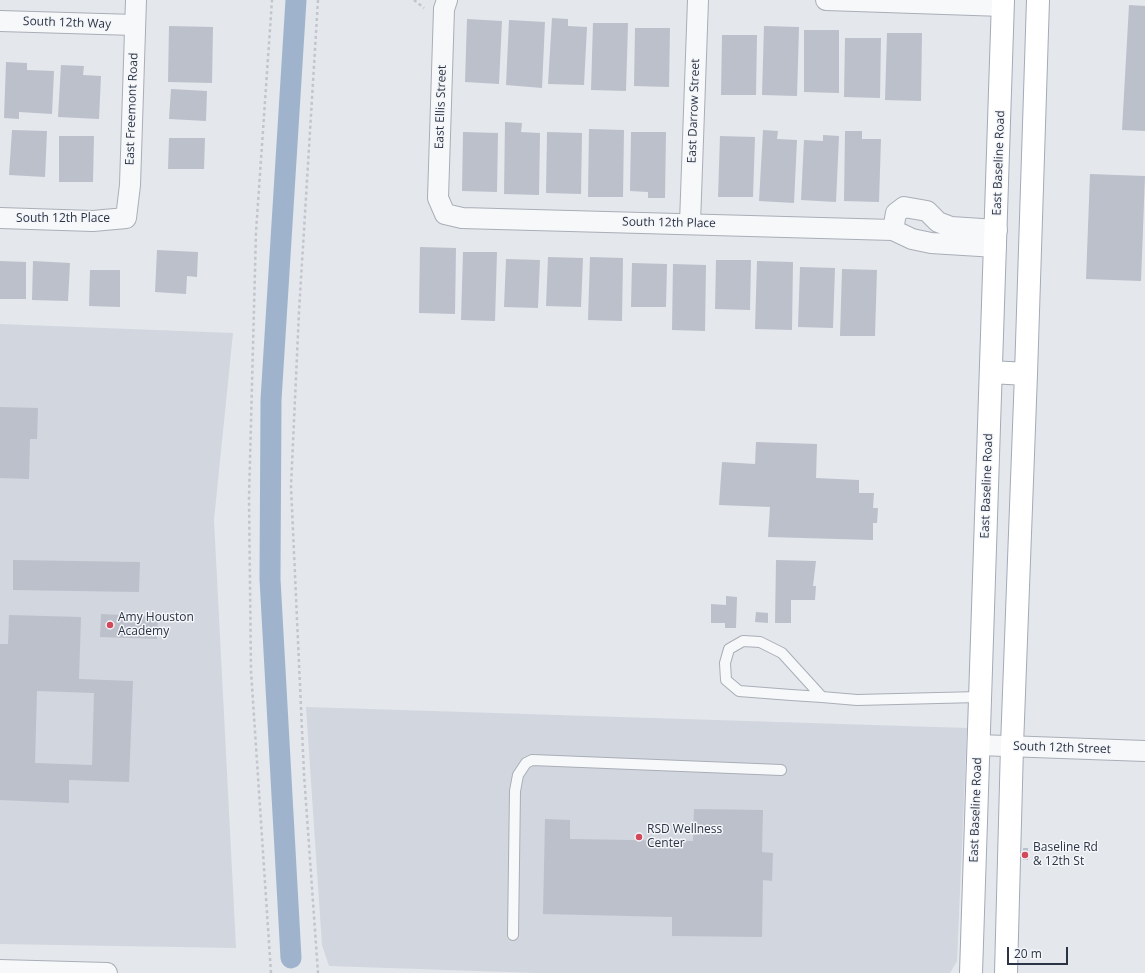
<!DOCTYPE html>
<style>
body{margin:0}
#map{position:relative;width:1145px;height:973px;overflow:hidden;background:#e4e7ec;font-family:"Open Sans",sans-serif}
canvas{display:block}
.scale{position:absolute;left:1007px;top:947px;width:61px;height:18px;box-sizing:border-box;border:2px solid #2b3445;border-top:0;padding-left:5px;font-size:12px;line-height:14px;white-space:nowrap;color:#2b3445;-webkit-text-stroke:3px #f4f6f9;paint-order:stroke}
</style>
<div id="map">
<canvas width="1145" height="973"></canvas>
<div class="scale">20 m</div>
</div>
<script>
const context = document.querySelector('canvas').getContext('2d');
context.lineJoin = 'round';
function paint(path, color) {
  context.fillStyle = color;
  context.fill(path, 'evenodd');
}
function poly(rows) {
  const path = new Path2D();
  for (const r of rows) {
    path.moveTo(r[0], r[1]);
    for (let i = 2; i < r.length; i += 2) path.lineTo(r[i], r[i + 1]);
  }
  return path;
}
function stroke(path, color, width, dash) {
  context.strokeStyle = color;
  context.lineWidth = width;
  context.lineCap = dash ? 'butt' : 'round';
  context.setLineDash(dash || []);
  context.stroke(path);
}
function label(font, color, halo, rows, align = 'center') {
  context.font = font + ' "Open Sans",sans-serif';
  context.lineWidth = 3;
  context.setLineDash([]);
  context.textBaseline = 'middle';
  context.strokeStyle = halo;
  context.fillStyle = color;
  for (const [text, x, y, turn = 0] of rows) {
    context.save();
    context.translate(x, y);
    context.rotate((+turn || 0) * Math.PI / 180);
    context.textAlign = isNaN(turn) ? turn : align;
    if (halo) context.strokeText(text, 0, 0);
    context.fillText(text, 0, 0);
    context.restore();
  }
}
const built = poly([
 [0,324,233,333,214,520,236,948,0,944],
 [306,707,967,728,957,961,950,973,537,973,329,966,322,945]
]);
const canal = poly([
 [291,958,270,579,271,400,296,0]
]);
const building = poly([
 [1129,5,1145,6,1145,131,1122,130],
 [552,18,568,19,568,26,587,27,584,85,548,84],
 [467,19,502,21,499,84,465,82],
 [509,20,545,22,542,88,506,85],
 [593,23,628,23,626,91,591,90],
 [169,26,213,27,212,83,168,82],
 [764,26,799,27,797,96,762,95],
 [635,28,670,28,669,87,634,86],
 [804,30,839,30,839,93,804,92],
 [887,33,922,33,921,101,885,100],
 [722,35,757,35,756,95,721,95],
 [845,38,881,38,880,98,844,97],
 [6,62,27,63,27,70,54,71,52,114,19,112,19,119,4,118],
 [61,65,84,66,83,75,101,76,99,119,58,117],
 [171,89,207,91,206,121,169,119],
 [505,122,522,123,521,132,540,133,539,195,504,194],
 [589,129,624,130,623,197,588,197],
 [12,130,47,131,45,177,9,175],
 [763,130,778,131,777,139,797,140,794,203,759,201],
 [845,131,862,131,862,139,881,139,879,202,844,201],
 [463,132,498,133,497,192,462,191],
 [547,132,582,133,581,194,546,193],
 [631,132,666,132,665,198,648,198,648,192,630,191],
 [823,135,839,136,836,202,801,200,804,140,823,141],
 [59,136,94,136,93,182,59,182],
 [720,136,755,137,753,197,718,197],
 [169,138,205,138,204,169,168,169],
 [1090,174,1145,176,1141,281,1086,279],
 [420,247,456,248,455,314,419,313],
 [157,250,198,252,197,277,187,276,186,294,155,292],
 [463,252,497,252,495,321,461,320],
 [548,257,583,258,581,307,546,306],
 [590,257,623,258,622,321,588,320],
 [506,259,540,260,538,308,504,307],
 [716,260,751,260,750,310,715,309],
 [0,261,26,262,26,299,0,299],
 [33,261,70,263,68,301,32,300],
 [757,261,793,262,792,330,755,329],
 [632,263,667,264,666,307,631,307],
 [673,264,706,265,705,331,672,330],
 [800,267,835,268,833,328,798,327],
 [842,269,877,270,875,336,840,336],
 [90,270,120,270,120,307,89,306],
 [0,407,38,408,37,439,30,439,29,479,0,478],
 [756,442,817,444,816,478,859,480,859,493,874,493,873,508,878,508,877,523,873,523,873,540,768,537,770,507,719,505,722,462,755,464],
 [13,560,140,562,139,592,13,590],
 [776,560,816,561,813,586,816,586,815,600,791,600,791,623,775,623],
 [726,596,737,597,736,628,725,628,725,623,711,623,711,604,726,605],
 [756,612,768,613,768,623,755,622],
 [101,614,158,617,157,639,100,637],
 [9,615,81,617,79,679,133,681,129,782,69,780,69,803,0,800,0,644,8,644],
 [37,691,94,693,92,765,35,763],
 [694,809,763,810,762,852,773,853,772,881,763,880,762,937,672,936,672,917,543,914,545,819,570,820,570,839,693,841],
 [1023,848,1028,848,1028,860,1023,860]
]);
const path = poly([
 [318,0,299,312,291,486,304,774,318,973],
 [414,0,424,8],
 [271,973,251,671,249,498,256,232,272,0]
]);
const lane = poly([
 [822,697,782,653,760,642,743,641,729,649,725,663,726,680,739,691,791,695,822,697,857,700,979,697],
 [513,935,515,791,518,775,526,763,532,760,781,770]
]);
const street = poly([
 [447,0,444,9,438,198,445,214,462,218,893,230,912,239,931,243,996,247],
 [826,0,1003,6],
 [0,21,135,25],
 [0,218,93,221,126,218,130,185,136,0],
 [690,223,698,0],
 [893,230,896,213,904,207,927,211,938,222,951,227,997,230],
 [978,745,1145,751],
 [0,970,107,973]
]);
const primary = poly([
 [991,372,1026,374],
 [971,973,1003,0],
 [1006,973,1012,746,1026,374,1038,0]
]);
const markers = [
 [110,625,4,"#d1495b"],
 [639,837,4,"#d1495b"],
 [1025,855,4,"#d1495b"]
];
const streetNames = [
 ["South 12th Way",67,23,2],
 ["East Ellis Street",441,107,-88],
 ["East Freemont Road",132,109,-88],
 ["East Darrow Street",694,111,-88],
 ["East Baseline Road",999,163,-88],
 ["South 12th Place",63,219],
 ["South 12th Place",669,223,1],
 ["East Baseline Road",987,486,-88],
 ["South 12th Street",1062,748,2],
 ["East Baseline Road",976,810,-88]
];
const poiNames = [
 ["Amy Houston",118,618],
 ["Academy",118,632],
 ["RSD Wellness",647,830],
 ["Center",647,844],
 ["Baseline Rd",1033,848],
 ["& 12th St",1033,862]
];
paint(built, '#d2d6de');
stroke(canal, '#9fb4cc', 21);
paint(building, '#bbc0ca');
stroke(lane, '#a9aeb7', 12);
stroke(street, '#a9aeb7', 22);
stroke(primary, '#a3abb8', 24);
stroke(path, '#c2c5cb', 2.5, [3, 3]);
stroke(lane, '#f7f8fa', 10);
stroke(street, '#f7f8fa', 20);
stroke(primary, '#fff', 22);
for (const [x, y, r, color] of markers) {
  const dot = new Path2D();
  dot.arc(x, y, r, 0, 2 * Math.PI);
  context.fillStyle = color;
  context.fill(dot);
  stroke(dot, '#f4f6f9', 1.5);
}
label('12px', '#2b3445', '#f4f6f9', streetNames);
label('12px', '#2b3445', '#f4f6f9', poiNames, 'left');
</script>
